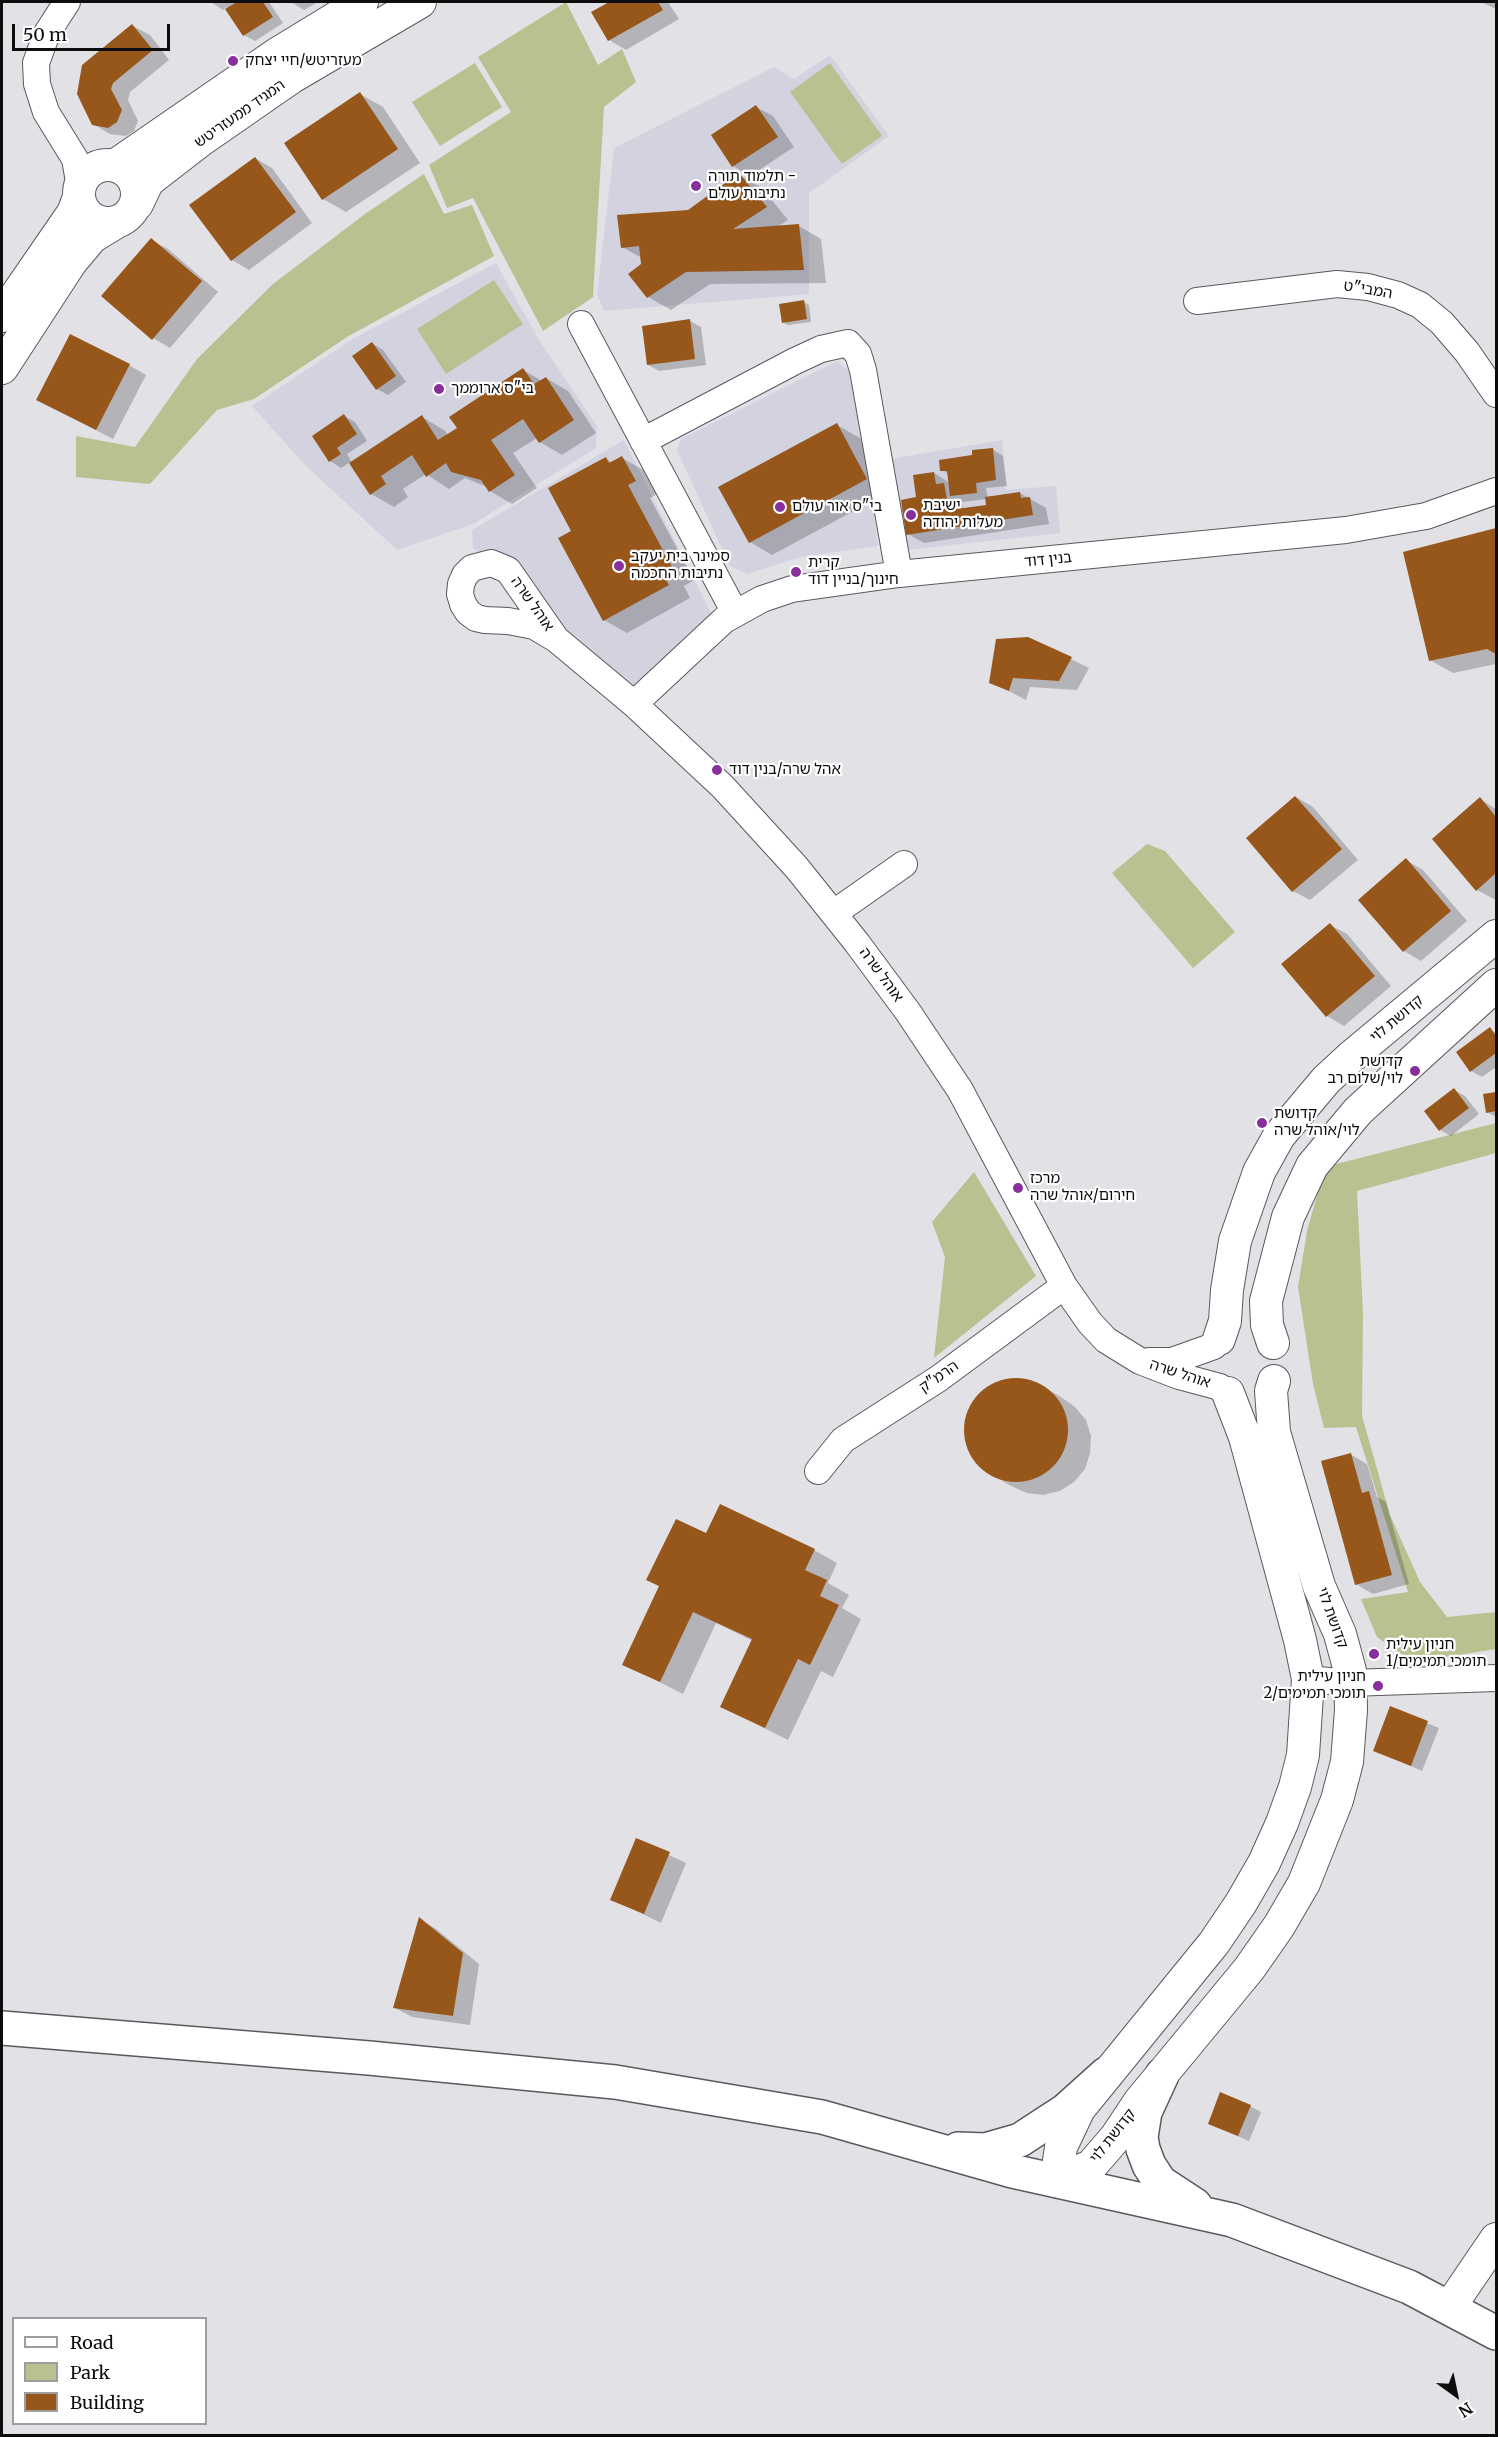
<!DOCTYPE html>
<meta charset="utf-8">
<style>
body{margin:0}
#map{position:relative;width:1498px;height:2437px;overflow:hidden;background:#e1e1e6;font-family:Merriweather,serif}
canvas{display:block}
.frame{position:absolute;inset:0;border:3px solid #0d0d0e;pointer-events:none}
.legend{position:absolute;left:12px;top:2317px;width:195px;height:108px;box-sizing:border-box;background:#fff;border:2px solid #9e9e9f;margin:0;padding:8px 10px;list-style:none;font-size:18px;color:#0d0d0e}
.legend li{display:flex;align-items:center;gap:12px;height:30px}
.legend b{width:30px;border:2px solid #9e9e9f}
.north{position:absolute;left:1426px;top:2365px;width:60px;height:60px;-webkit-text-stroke:4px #fff;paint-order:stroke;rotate:147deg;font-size:16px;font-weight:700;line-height:24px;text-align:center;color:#0d0d0e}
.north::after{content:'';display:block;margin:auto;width:21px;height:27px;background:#0d0d0e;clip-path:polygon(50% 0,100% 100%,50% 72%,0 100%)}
.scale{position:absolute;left:12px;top:24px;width:158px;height:27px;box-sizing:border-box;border:3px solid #0d0d0e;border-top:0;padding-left:8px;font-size:18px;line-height:21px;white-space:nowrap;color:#0d0d0e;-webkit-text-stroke:4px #fff;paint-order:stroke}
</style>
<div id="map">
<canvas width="1498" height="2437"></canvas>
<div class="frame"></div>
<ul class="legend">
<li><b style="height:8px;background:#fff"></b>Road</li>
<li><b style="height:16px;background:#b9c190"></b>Park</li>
<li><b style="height:16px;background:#97561a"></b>Building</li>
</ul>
<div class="north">N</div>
<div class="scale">50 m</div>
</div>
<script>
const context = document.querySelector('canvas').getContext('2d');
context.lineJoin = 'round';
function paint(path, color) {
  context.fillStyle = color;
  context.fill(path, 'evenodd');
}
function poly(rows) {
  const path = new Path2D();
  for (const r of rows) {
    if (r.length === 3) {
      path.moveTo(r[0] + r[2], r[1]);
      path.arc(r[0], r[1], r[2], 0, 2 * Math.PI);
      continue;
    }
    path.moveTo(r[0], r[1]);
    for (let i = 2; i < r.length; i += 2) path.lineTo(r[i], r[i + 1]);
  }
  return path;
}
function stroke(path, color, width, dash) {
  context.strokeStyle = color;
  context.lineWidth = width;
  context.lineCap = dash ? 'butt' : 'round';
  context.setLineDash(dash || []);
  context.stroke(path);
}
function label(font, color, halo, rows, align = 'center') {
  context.font = font + ' Merriweather,"Noto Sans Hebrew",serif';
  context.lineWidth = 4.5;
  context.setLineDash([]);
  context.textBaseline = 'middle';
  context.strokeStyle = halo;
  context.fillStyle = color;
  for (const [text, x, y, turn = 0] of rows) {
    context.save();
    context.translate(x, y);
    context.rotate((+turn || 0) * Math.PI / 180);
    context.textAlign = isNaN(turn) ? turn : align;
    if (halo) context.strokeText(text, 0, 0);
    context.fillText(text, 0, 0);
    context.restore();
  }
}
const built = poly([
 [830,55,889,136,809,193,809,294,604,311,597,294,614,148,774,67,794,79],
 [496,263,539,340,597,426,596,448,473,524,397,550,306,466,252,406,351,340],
 [837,361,857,378,878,546,800,557,747,574,730,566,677,450,681,439],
 [624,440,712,615,632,687,473,548,472,530],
 [1002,440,1006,490,1056,486,1060,533,907,550,896,478,890,459]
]);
const green = poly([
 [566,2,598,65,622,49,636,82,604,107,593,297,543,331,473,198,447,208,429,165,511,112,478,57],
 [475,63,502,107,440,146,412,102],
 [830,63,882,136,842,164,790,92],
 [424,174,444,214,472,205,494,256,347,337,254,399,217,410,150,484,76,477,76,436,135,447,197,359,273,284,365,214],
 [494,280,523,324,446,374,417,329],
 [1147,844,1165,851,1235,932,1193,968,1112,873],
 [1496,1123,1496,1153,1357,1191,1363,1313,1362,1416,1390,1515,1420,1582,1447,1617,1496,1612,1496,1649,1434,1659,1403,1655,1377,1637,1361,1599,1408,1592,1356,1427,1324,1428,1313,1384,1298,1287,1307,1231,1325,1167],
 [974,1172,1036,1276,934,1358,945,1257,932,1222]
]);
const shadow = poly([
 [211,2,269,2,283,23,255,41,244,35,226,7,223,10],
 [291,2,318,2,304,10],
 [612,2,668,2,679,19,626,50,609,40,593,13],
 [1481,2,1496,2,1496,9],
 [133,26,150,35,169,60,130,92,128,100,138,121,134,131,126,136,110,134,93,124],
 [360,94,383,107,420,163,346,212,323,199],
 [756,107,773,116,794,147,750,176,733,166,713,135],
 [255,158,272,168,312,223,249,270,232,260],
 [739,175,762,188,788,220,777,227,799,226,821,239,826,283,710,284,671,310,648,297,642,258,622,247,689,212],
 [151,240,168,249,218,292,170,348,153,338],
 [804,302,809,305,811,322,788,325,783,322],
 [690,321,701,327,706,365,659,371,648,365],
 [373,344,383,350,406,382,388,395,377,389],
 [129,365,146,375,113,439,38,400],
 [523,370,542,381,546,378,568,391,596,433,562,455,540,442,537,438,513,453,537,488,512,504,490,491,487,487,465,478,449,489,426,474,403,489,408,497,394,507,371,494,350,462,341,468,330,461,314,436,344,416,355,422,367,441,347,454,352,463,422,417,444,430,448,435,459,429],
 [837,425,860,438,889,492,772,555,750,542],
 [992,449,1003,456,1007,486,986,488,988,498,1020,493,1046,508,1049,524,924,543,908,534,918,499,934,473,950,483,949,474,942,470],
 [987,499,988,506,963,510,962,502],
 [622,458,645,471,657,494,650,498,694,580,684,586,690,598,627,633,604,620,606,459,613,463],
 [1496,530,1496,664,1453,673,1430,660,1405,553],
 [1028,638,1089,668,1077,690,1030,687,1026,700,991,682],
 [1296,797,1313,807,1358,860,1310,900,1293,891],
 [1480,799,1496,809,1496,897,1494,899,1477,890],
 [1406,860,1423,870,1467,921,1421,961,1404,951],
 [1330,925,1347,934,1391,986,1344,1026,1327,1016,1283,965],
 [1490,1029,1496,1033,1496,1067,1482,1077,1471,1071],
 [1454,1090,1465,1096,1479,1114,1451,1136,1440,1130],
 [1496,1093,1496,1117,1487,1112,1485,1096],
 [1022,1379,1038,1384,1061,1397,1075,1407,1086,1420,1091,1436,1090,1453,1085,1469,1074,1482,1060,1491,1043,1495,1027,1493,1011,1486,987,1472,975,1461,968,1446,965,1429,968,1413,977,1398,989,1387,1005,1380],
 [1350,1454,1367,1464,1377,1497,1386,1502,1409,1584,1373,1594,1356,1584],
 [707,1535,814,1550,837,1563,828,1583,849,1595,842,1608,861,1619,833,1677,821,1671,788,1740,722,1707,753,1641,716,1623,683,1694,624,1664,660,1587,648,1580],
 [1390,1708,1439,1728,1422,1771,1374,1750],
 [637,1840,686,1863,661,1923,612,1899],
 [420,1919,436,1929,479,1964,470,2025,412,2017,395,2008],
 [1250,2106,1261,2112,1249,2141,1209,2124]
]);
const building = poly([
 [237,2,263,2,273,17,243,36,225,9],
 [609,2,658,2,663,10,608,41,591,12],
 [132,24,153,50,113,83,111,89,122,110,117,122,108,128,92,125,77,94,82,65],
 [360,92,398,149,322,200,284,143],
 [756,105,778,137,732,167,711,135],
 [255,157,296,212,231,261,189,205],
 [739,173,767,207,733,229,799,224,804,270,686,272,647,298,628,274,641,264,639,246,621,248,617,215,688,210],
 [151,238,202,281,152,340,101,296],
 [804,300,807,319,782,323,779,304],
 [690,319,695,359,647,365,642,326],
 [70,334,130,364,96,430,36,400],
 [372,342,396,376,376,390,352,356],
 [523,368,534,384,546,377,574,420,539,443,523,419,491,440,515,475,489,492,481,480,451,472,446,463,426,477,412,455,381,476,386,484,370,495,349,463,422,415,438,440,457,428,449,417],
 [344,414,357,434,337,448,341,454,329,462,312,436],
 [837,423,867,479,749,543,718,487],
 [993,448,996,480,976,483,977,493,950,496,947,471,940,471,939,460,972,455,972,450],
 [622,456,636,481,628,485,672,567,662,573,669,585,603,621,558,538,571,531,548,488,606,457,609,463],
 [934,472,936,484,944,483,949,510,986,505,985,497,1020,492,1021,498,1030,497,1033,515,906,535,901,500,916,497,913,475],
 [1496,528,1496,654,1487,649,1429,661,1403,552],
 [1028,637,1072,657,1059,681,1013,678,1009,691,989,683,996,639],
 [1295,796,1342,849,1292,892,1246,838],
 [1480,797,1496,817,1496,873,1476,891,1432,839],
 [1406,858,1451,911,1403,952,1358,900],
 [1330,923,1375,976,1326,1017,1281,964],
 [1490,1027,1496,1036,1496,1053,1470,1072,1456,1052],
 [1454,1088,1469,1108,1439,1131,1424,1111],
 [1496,1092,1496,1111,1486,1113,1483,1094],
 [1016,1430,52],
 [1351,1453,1362,1493,1369,1491,1392,1575,1355,1585,1321,1461],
 [720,1504,815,1549,805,1570,827,1580,820,1596,839,1605,810,1665,798,1659,765,1728,720,1707,752,1639,693,1612,660,1682,622,1665,659,1586,646,1580,676,1519,706,1533],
 [1390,1706,1428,1721,1411,1766,1373,1751],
 [636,1838,670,1852,644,1914,610,1900],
 [419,1917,463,1953,453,2016,393,2008],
 [1220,2092,1251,2105,1238,2136,1208,2124]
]);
const minor = poly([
 [67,2,47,33,36,63,37,84,46,112,75,159,80,187],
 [1197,301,1337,284,1368,287,1398,295,1420,305,1442,323,1467,352,1496,394],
 [581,324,735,613],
 [643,441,795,361,821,349,848,343,858,354,863,370,899,574],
 [556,639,508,570,491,563,472,568,465,575,461,584,460,594,463,604,468,612,476,618,485,620,508,621,534,626,556,639,634,704,723,787,797,868,857,943,908,1012,960,1090,1064,1286,1090,1323,1106,1340,1140,1361,1179,1376,1220,1387],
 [634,704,724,620,762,599,792,589,899,574,1346,530,1426,516,1496,491],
 [834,913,904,864],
 [1149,1361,1172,1361,1214,1346],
 [818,1471,843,1440,938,1379,1064,1286],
 [1308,1679,1350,1683,1496,1678]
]);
const tertiary = poly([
 [108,194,29],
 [116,165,277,54,362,2],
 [137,204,148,181,201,140,292,77,420,2],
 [2,316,73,213,79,197],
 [2,368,71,262,92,237,115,223],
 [1219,1339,1225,1321,1227,1290,1235,1241,1259,1172,1279,1136,1326,1080,1352,1056,1496,936],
 [1273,1343,1267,1325,1266,1301,1288,1217,1312,1166,1358,1111,1496,985],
 [1056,2181,1091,2166,1116,2137,1140,2101,1249,1969,1279,1926,1304,1883,1337,1800,1347,1762,1351,1710,1350,1671,1340,1634,1319,1586,1274,1432,1271,1391,1274,1381],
 [1056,2181,1061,2147,1079,2109,1214,1943,1241,1903,1264,1863,1282,1823,1295,1787,1303,1755,1308,1679,1300,1640,1245,1437,1228,1393],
 [1449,2308,1496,2239]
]);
const primary = poly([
 [2,2028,369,2058,615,2082,822,2117,1012,2171,1232,2220,1409,2287,1496,2333],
 [1162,2075,1145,2112,1141,2137,1143,2149,1149,2165,1160,2182,1195,2205],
 [958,2149,985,2150,1020,2140,1066,2110,1106,2074]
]);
const markers = [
 [233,61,6,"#872f9c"],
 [696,186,6,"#872f9c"],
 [439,389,6,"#872f9c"],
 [780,507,6,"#872f9c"],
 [911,515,6,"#872f9c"],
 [619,566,6,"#872f9c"],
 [796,572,6,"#872f9c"],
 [717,770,6,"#872f9c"],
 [1415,1071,6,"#872f9c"],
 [1262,1123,6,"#872f9c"],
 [1018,1188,6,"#872f9c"],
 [1374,1654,6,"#872f9c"],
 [1378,1686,6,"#872f9c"]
];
const poiNames = [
 ["מעזריטש/חיי יצחק",245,61],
 ["תלמוד תורה -",708,177],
 ["נתיבות עולם",708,194],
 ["בי\"ס ארוממך",451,389],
 ["ישיבת",923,506],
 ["מעלות יהודה",923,523],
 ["בי\"ס אור עולם",792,507],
 ["סמינר בית יעקב",631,557],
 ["נתיבות החכמה",631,574],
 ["קרית",808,563],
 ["חינוך/בניין דוד",808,580],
 ["אהל שרה/בנין דוד",729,770],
 ["קדושת",1403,1062,"right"],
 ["לוי/שלום רב",1403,1079,"right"],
 ["קדושת",1274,1114],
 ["לוי/אוהל שרה",1274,1131],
 ["מרכז",1030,1179],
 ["חירום/אוהל שרה",1030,1196],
 ["חניון עילית",1386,1645],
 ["1/תומכי תמימים",1386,1662],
 ["חניון עילית",1366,1677,"right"],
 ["2/תומכי תמימים",1366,1694,"right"]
];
const streetNames = [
 ["המגיד ממעזריטש",240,114,-35],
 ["המבי\"ט",1368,290,10],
 ["בנין דוד",1048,560,-6],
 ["אוהל שרה",532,604,55],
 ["אוהל שרה",881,975,54],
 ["קדושת לוי",1397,1019,-40],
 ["אוהל שרה",1180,1374,18],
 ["הרמ\"ק",939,1377,-35],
 ["קדושת לוי",1332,1618,70],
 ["קדושת לוי",1113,2136,-52]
];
paint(built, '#d3d3e0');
paint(green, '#b9c190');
paint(shadow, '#0003');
paint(building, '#97561a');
stroke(minor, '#59595e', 28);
stroke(tertiary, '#59595e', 34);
stroke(primary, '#59595e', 36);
stroke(minor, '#fff', 26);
stroke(tertiary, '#fff', 32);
stroke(primary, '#fff', 33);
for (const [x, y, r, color] of markers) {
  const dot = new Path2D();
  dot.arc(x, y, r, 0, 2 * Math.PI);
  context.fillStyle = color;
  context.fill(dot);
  stroke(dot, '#fff', 2);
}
label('15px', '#0d0d0e', '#fff', poiNames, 'left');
label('15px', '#0d0d0e', '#fff', streetNames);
</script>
